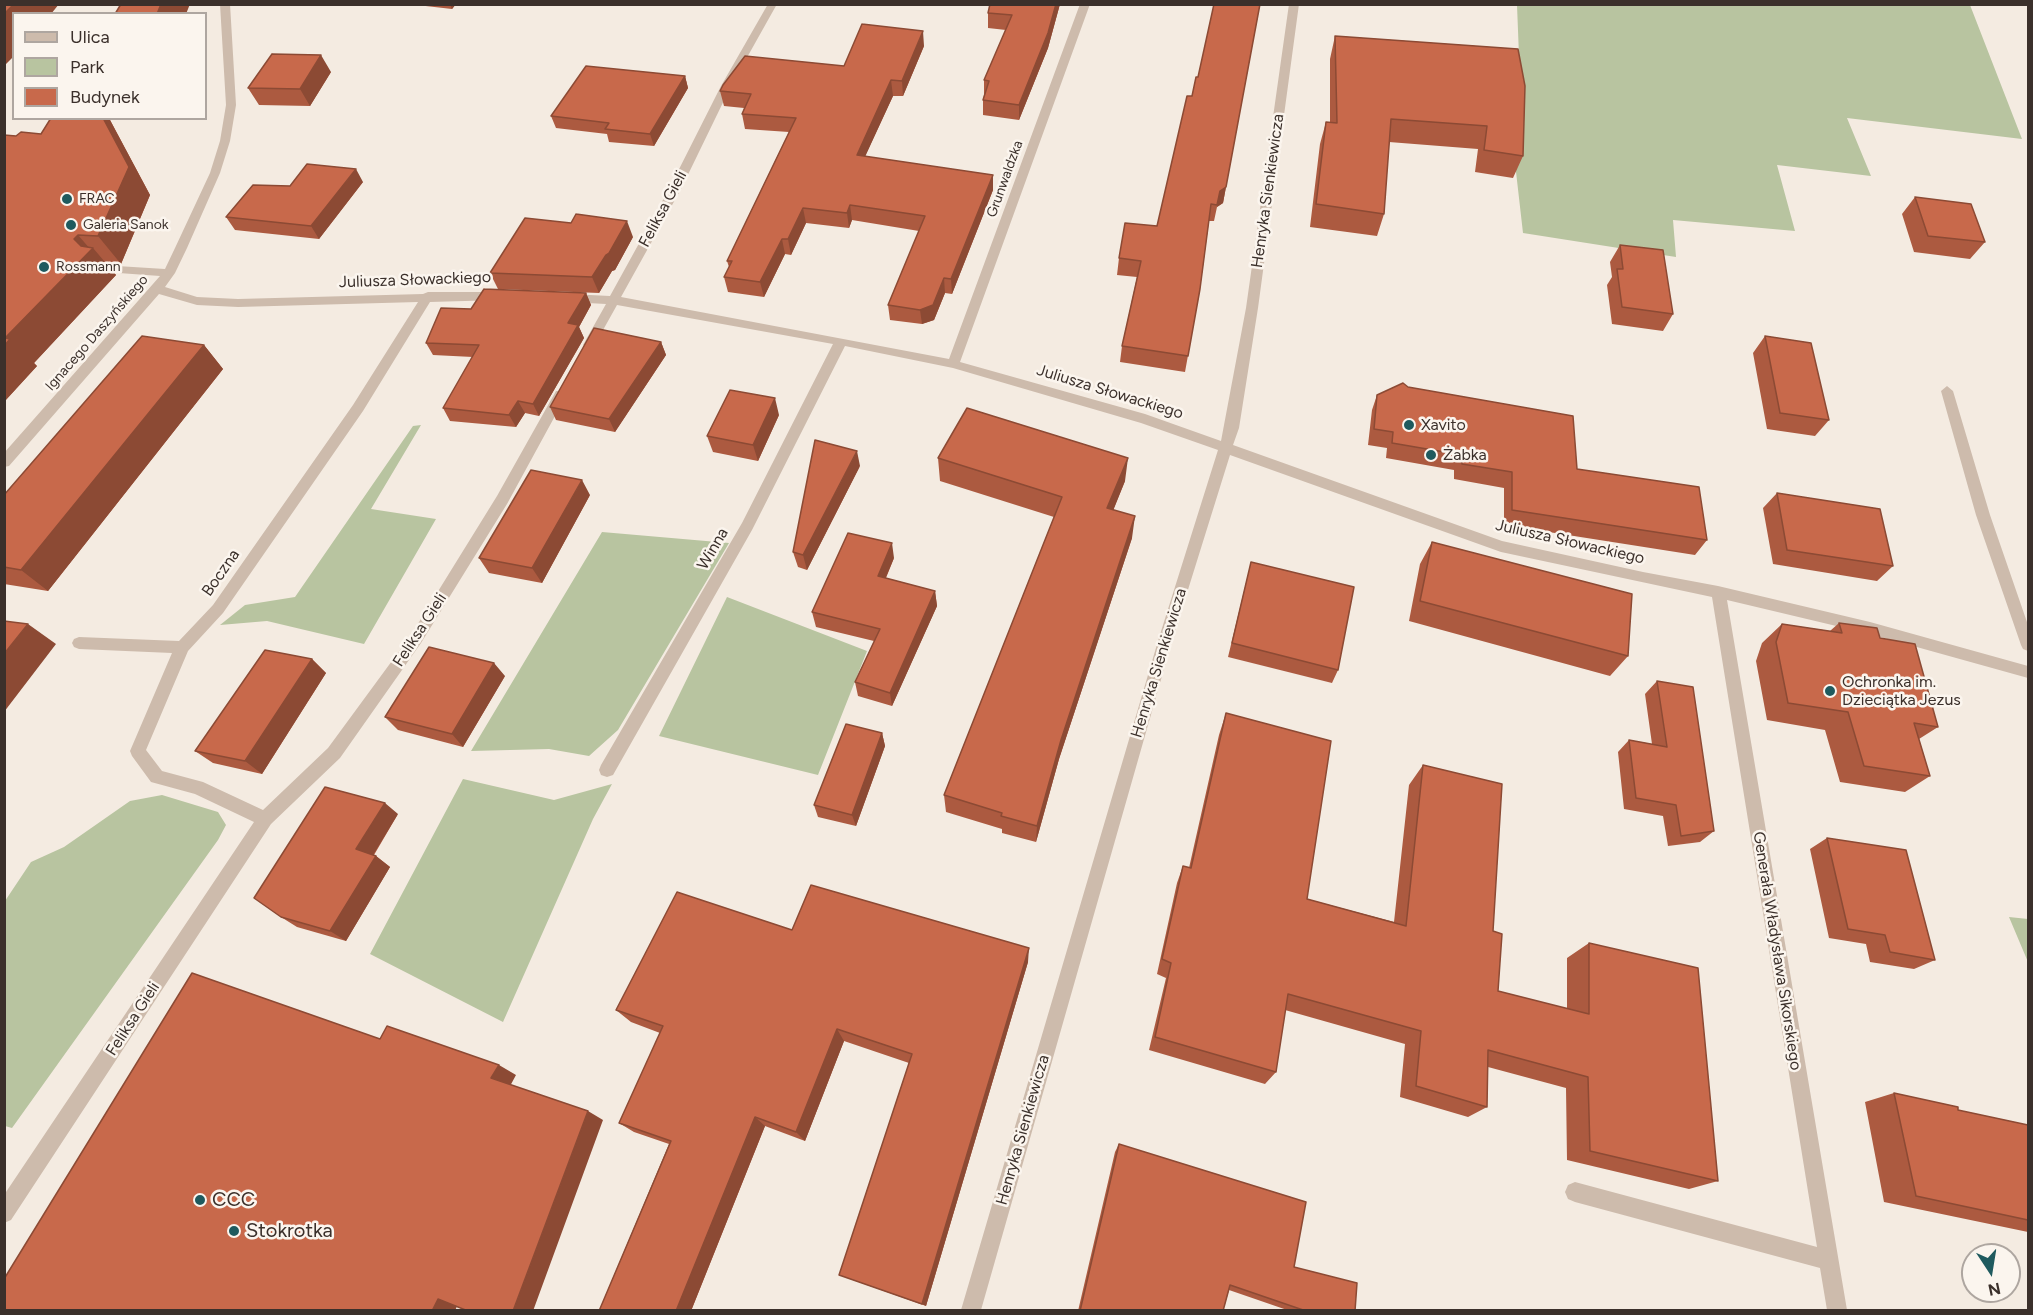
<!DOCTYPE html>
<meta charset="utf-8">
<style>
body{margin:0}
#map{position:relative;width:2033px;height:1315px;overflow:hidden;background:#f4ebe1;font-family:Figtree,sans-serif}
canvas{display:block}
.frame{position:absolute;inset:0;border:6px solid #3b302b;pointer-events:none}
.legend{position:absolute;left:12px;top:12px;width:195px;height:108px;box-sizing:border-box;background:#fbf5ee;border:2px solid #aea6a0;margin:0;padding:8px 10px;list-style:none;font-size:18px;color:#3b302b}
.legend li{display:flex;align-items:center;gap:12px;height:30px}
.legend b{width:30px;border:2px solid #aea6a0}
.north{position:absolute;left:1961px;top:1243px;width:60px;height:60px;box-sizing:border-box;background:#fbf5ee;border:2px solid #aea6a0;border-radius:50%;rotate:168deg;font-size:16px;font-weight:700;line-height:24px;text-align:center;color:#3b302b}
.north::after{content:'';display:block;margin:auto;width:21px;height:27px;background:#1f5a5e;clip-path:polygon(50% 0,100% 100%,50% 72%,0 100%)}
</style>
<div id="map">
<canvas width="2033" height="1315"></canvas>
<div class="frame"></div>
<ul class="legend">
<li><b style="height:8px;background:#cdbbac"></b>Ulica</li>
<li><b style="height:16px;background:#b8c4a0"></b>Park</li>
<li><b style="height:16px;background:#c8694b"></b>Budynek</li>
</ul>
<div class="north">N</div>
</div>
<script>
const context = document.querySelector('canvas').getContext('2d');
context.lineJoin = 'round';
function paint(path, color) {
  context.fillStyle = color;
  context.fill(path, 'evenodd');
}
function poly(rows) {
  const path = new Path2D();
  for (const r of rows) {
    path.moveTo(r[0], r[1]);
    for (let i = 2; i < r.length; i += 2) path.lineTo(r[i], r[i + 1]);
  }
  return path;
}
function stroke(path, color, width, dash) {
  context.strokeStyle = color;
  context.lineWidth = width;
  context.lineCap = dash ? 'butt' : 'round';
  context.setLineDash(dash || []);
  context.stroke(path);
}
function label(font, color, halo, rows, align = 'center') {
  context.font = font + ' Figtree,sans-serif';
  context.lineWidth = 5;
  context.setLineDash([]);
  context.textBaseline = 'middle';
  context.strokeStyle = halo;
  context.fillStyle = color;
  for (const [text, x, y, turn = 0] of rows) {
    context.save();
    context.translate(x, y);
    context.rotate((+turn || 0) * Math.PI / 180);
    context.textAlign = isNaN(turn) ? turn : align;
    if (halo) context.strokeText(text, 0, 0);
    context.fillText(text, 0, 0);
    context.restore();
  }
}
const green = poly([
 [1517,5,1970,5,2022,139,1847,118,1871,176,1777,165,1795,231,1673,220,1676,257,1523,233,1515,163,1519,56],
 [421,425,371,509,436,519,364,644,267,621,220,625,245,605,295,597,413,426],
 [602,532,729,543,618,730,589,756,549,749,471,751],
 [727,597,867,651,818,775,659,736],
 [463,779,554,800,612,784,593,819,503,1022,370,954],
 [162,795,218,812,226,825,218,840,12,1128,5,1126,5,901,31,862,64,847,130,801],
 [2009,917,2028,919,2028,962]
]);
const minor = poly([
 [220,4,230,4,236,105,230,141,220,173,187,248,175,273,165,287,197,297,238,299,423,294,428,292,500,292,506,296,500,300,430,302,363,411,223,613,188,651,146,750,162,771,203,782,263,810,328,748,411,635,497,496,556,391,566,391,567,394,507,504,421,643,340,758,271,824,11,1220,4,1223,4,1195,254,822,195,794,151,782,132,756,130,751,172,653,79,649,74,647,72,643,74,639,79,637,179,641,213,605,353,405,418,302,238,307,197,305,159,294,9,466,4,467,4,453,160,276,105,272,99,268,101,265,165,269,175,248,210,173,220,141,226,105,220,4],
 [768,4,777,4,731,86,681,189,621,297,949,359,1080,4,1090,4,960,362,1145,414,1221,441,1246,308,1289,4,1299,4,1258,308,1239,428,1233,445,1502,541,1643,572,1718,586,1870,622,2028,666,2028,678,1870,634,1727,600,1847,1310,1827,1310,1820,1268,1575,1202,1568,1199,1565,1192,1568,1185,1575,1182,1817,1247,1712,597,1501,552,1230,455,1172,641,981,1310,961,1310,1158,641,1218,450,1141,423,953,368,845,346,752,530,613,775,607,777,601,775,599,770,601,765,742,523,833,344,617,305,593,348,589,349,583,345,606,304,569,302,563,298,569,294,610,296,669,189,721,86,768,4],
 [1947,386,1953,391,1990,515,2028,625,2028,651,2023,649,2021,645,1976,515,1941,391,1947,386]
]);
const wall = poly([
 [408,4,456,4,452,9],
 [990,4,1060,4,1048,48,1019,120,983,115,983,100,984,95,984,80,1006,30,988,28,988,13],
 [1260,4,1223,203,1217,207,1214,221,1209,221,1200,289,1185,372,1120,362,1122,346,1137,277,1117,275,1119,258,1157,226,1192,96,1198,77],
 [1335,36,1518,49,1523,156,1513,178,1475,172,1478,149,1389,142,1384,214,1377,236,1310,227,1320,144,1326,122,1330,122,1330,59],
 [924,46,903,96,893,96,865,156,993,190,952,294,945,293,934,320,922,324,890,320,888,305,919,231,852,220,849,228,806,223,791,255,785,254,764,297,728,292,724,277,729,267,727,261,789,132,745,129,742,114,744,108,724,106,720,91,844,66],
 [331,72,310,106,259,105,248,88],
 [685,76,688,88,654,146,609,142,607,134,556,128,551,116],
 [51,118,120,118,110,120,150,195,121,264,106,263,116,275,34,363,37,366,4,402,4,135,16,136,41,134],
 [363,182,319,239,235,230,226,217,290,186],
 [1915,197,1985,242,1970,259,1914,252,1902,214],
 [633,237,615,270,612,271,599,293,498,289,490,273],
 [1620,245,1673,314,1663,331,1612,324,1607,285,1612,277,1610,262],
 [586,293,591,305,579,327,584,338,539,416,525,413,516,427,450,421,443,408,473,357,433,355,426,343,471,309],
 [1765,336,1829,420,1815,436,1767,429,1753,353],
 [661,342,666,355,615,432,556,420,550,407],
 [204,345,223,369,48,591,4,584,4,495],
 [1408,387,1577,469,1707,540,1695,555,1504,525,1504,488,1454,479,1454,470,1386,458,1387,448,1368,445,1372,410,1377,395],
 [779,415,758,461,713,452,707,436],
 [938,458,1125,481,1113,510,1132,538,1059,759,1036,842,1002,833,1002,829,946,812,944,795,1054,517,940,481],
 [860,466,807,570,798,567,793,552],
 [1777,493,1893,566,1877,581,1773,564,1763,508],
 [590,495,542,583,489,573,479,558],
 [1432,542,1628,656,1610,676,1409,621,1420,564],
 [894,558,886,578,935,591,937,606,892,706,858,696,855,682,874,641,816,627,812,612],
 [1251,562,1338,670,1332,683,1228,657],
 [1839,623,1880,638,1938,727,1919,739,1930,776,1905,792,1840,782,1825,730,1767,720,1756,661,1762,643,1782,624,1830,631],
 [312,659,326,673,262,774,213,763,195,751],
 [505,676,463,747,398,730,385,717],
 [1657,681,1714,831,1700,842,1668,846,1663,816,1624,809,1618,752,1629,740,1652,744,1645,694],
 [1226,713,1307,899,1394,922,1409,785,1423,765,1493,931,1498,991,1567,1009,1567,958,1589,943,1718,1181,1689,1189,1567,1160,1566,1088,1488,1067,1487,1107,1468,1117,1400,1097,1405,1044,1285,1010,1276,1072,1265,1084,1149,1050,1166,978,1157,974,1177,883,1183,866,1189,868,1219,735],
 [882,733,885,746,856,826,818,817,814,805],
 [398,814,374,855,376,856,390,867,346,941,297,927,281,917],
 [1827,838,1935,960,1914,969,1870,962,1866,944,1829,938,1810,849],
 [792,930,1028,962,926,1306,839,1275,909,1063,844,1041,805,1141,765,1126,691,1311,599,1311,669,1144,634,1132,619,1123,660,1033,631,1022,616,1010],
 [1894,1093,1958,1110,2028,1125,2028,1232,1884,1202,1865,1102],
 [1119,1144,1294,1267,1355,1311,1290,1311,1229,1290,1223,1311,1078,1311,1115,1152]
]);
const shadedWall = poly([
 [14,4,59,4,51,14,14,14,14,56,4,66,4,14],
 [161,4,190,4,186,14,157,14],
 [450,4,456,4,452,9],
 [1056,4,1060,4,1048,48,1019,120,1019,105],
 [1260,4,1223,203,1217,207,1220,191],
 [923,31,924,46,903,96,902,81],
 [321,55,331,72,310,106,300,89],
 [685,76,688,88,654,146,650,134],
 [891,80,893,96,859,170,857,155],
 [103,118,120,118,110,120,150,195,121,264,98,236],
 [356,169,363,182,319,239,311,226],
 [993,175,993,190,952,294,951,279],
 [850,205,852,220,849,228,847,213],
 [803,208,806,223,791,255,788,239],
 [627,221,633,237,615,270,612,271,599,293,592,277],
 [78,235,91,250,93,248,116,275,34,363,37,366,4,402,5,338,74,239],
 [782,239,785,254,764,297,760,282],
 [944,278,945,293,934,320,922,324,920,310],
 [586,293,591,305,579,327,584,338,539,416,533,404,568,323],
 [661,342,666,355,615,432,609,419],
 [204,345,223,369,48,591,21,570],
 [775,398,779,415,758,461,753,445],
 [518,401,525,413,516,427,509,415],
 [857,451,860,466,807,570,803,555],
 [1128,458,1125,481,1105,531,1107,508],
 [582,480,590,495,542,583,532,568],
 [1135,516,1132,538,1059,759,1036,842,1037,826,1061,740],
 [892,543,894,558,880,591,878,576],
 [935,591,937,606,892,706,890,693],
 [28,624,56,644,4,712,4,654],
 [312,659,326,673,262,774,245,761],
 [494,663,505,676,463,747,452,734],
 [882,733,885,746,856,826,852,815],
 [385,803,398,814,370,860,356,849],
 [376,856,390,867,346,941,330,931],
 [1029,948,1028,962,926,1306,922,1304],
 [837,1029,844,1041,805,1141,796,1132],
 [499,1065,516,1075,509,1088,491,1078],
 [588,1111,603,1120,533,1311,513,1311],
 [755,1117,765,1126,691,1311,676,1311],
 [438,1299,459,1301,455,1311,432,1311]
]);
const building = poly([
 [4,4,14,4,4,14,4,4],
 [121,4,161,4,157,14,115,14,121,4],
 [990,4,1056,4,1048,33,1019,105,983,100,989,81,984,80,1012,15,988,13,990,4],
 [1214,4,1260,4,1226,187,1220,191,1217,205,1211,204,1200,289,1188,356,1122,346,1141,261,1119,258,1125,223,1157,226,1187,96,1192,96,1196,77,1198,77,1214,4],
 [862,24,923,31,902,81,891,80,857,155,993,175,951,279,944,278,933,305,920,310,888,305,925,216,850,205,847,213,803,208,788,239,782,239,760,282,724,277,732,261,727,261,796,118,742,114,751,94,720,91,723,85,745,56,844,66,862,24],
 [1335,36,1518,49,1525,86,1523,156,1484,150,1487,126,1391,119,1384,214,1316,204,1326,122,1337,123,1335,36],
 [272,54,321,55,300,89,248,88,272,54],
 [586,66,685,76,650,134,605,129,609,123,551,116,586,66],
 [51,118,103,118,129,167,98,236,78,235,74,239,81,246,93,248,5,338,10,339,4,346,4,135,16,136,21,132,41,134,51,118],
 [307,164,356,169,311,226,226,217,253,185,290,186,307,164],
 [1915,197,1971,204,1985,242,1928,236,1915,197],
 [576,214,627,221,609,253,606,255,592,277,490,273,525,218,571,223,576,214],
 [1620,245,1663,250,1673,314,1622,307,1617,269,1623,269,1620,245],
 [484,289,586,293,568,323,578,325,533,404,518,401,509,415,443,408,479,345,426,343,441,308,471,309,484,289],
 [594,328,661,342,609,419,550,407,594,328],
 [142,336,204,345,21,570,4,567,4,495,142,336],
 [1765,336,1811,343,1829,420,1780,413,1765,336],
 [1403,383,1408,387,1573,416,1577,469,1699,487,1707,540,1512,510,1512,472,1462,464,1462,455,1392,443,1393,432,1374,429,1377,395,1403,383],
 [730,390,775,398,753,445,707,436,730,390],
 [967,408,1128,458,1107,508,1135,516,1061,740,1037,826,1001,816,1002,813,944,795,1062,497,938,458,967,408],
 [815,440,857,451,803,555,793,552,815,440],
 [531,470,582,480,532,568,479,558,531,470],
 [1777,493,1880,509,1893,566,1787,550,1777,493],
 [848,533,892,543,878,576,935,591,890,693,855,682,880,629,812,612,848,533],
 [1432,542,1632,594,1628,656,1420,601,1432,542],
 [1251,562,1354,587,1338,670,1232,643,1251,562],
 [4,621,28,624,4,654,4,621],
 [1839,623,1877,628,1880,638,1915,644,1938,727,1914,723,1930,776,1864,766,1848,712,1788,703,1776,642,1782,624,1842,633,1839,623],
 [429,647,494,663,452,734,385,717,429,647],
 [265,650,312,659,245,761,195,751,265,650],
 [1657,681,1693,687,1714,831,1681,836,1676,805,1636,798,1629,740,1667,747,1657,681],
 [1226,713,1331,741,1307,899,1406,926,1423,765,1502,784,1493,931,1502,934,1498,991,1589,1014,1589,943,1698,968,1718,1181,1590,1151,1588,1077,1488,1050,1487,1107,1416,1086,1421,1031,1288,994,1276,1072,1155,1037,1171,963,1162,959,1183,866,1191,868,1226,713],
 [846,724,882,733,852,815,814,805,846,724],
 [325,787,385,803,356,849,376,856,330,931,281,917,254,898,325,787],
 [1827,838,1906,850,1935,960,1890,952,1885,935,1848,929,1827,838],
 [811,885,1029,948,922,1304,839,1275,912,1054,837,1029,796,1132,755,1117,676,1311,599,1311,671,1141,619,1123,663,1026,616,1010,677,892,792,930,811,885],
 [192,973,380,1039,387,1026,499,1065,491,1078,588,1111,513,1311,468,1311,438,1299,432,1311,4,1311,4,1279,192,973],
 [1894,1093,1958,1107,1958,1110,2028,1125,2028,1220,1916,1196,1894,1093],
 [1119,1144,1306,1202,1294,1267,1357,1283,1355,1311,1306,1311,1230,1285,1223,1311,1080,1311,1119,1144]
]);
const markers = [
 [67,199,6,"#1f5a5e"],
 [71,225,6,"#1f5a5e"],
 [44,267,6,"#1f5a5e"],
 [1409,425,6,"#1f5a5e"],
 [1431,455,6,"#1f5a5e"],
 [1830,691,6,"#1f5a5e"],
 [200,1200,6,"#1f5a5e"],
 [234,1231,6,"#1f5a5e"]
];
const farStreetnames = [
 ["Grunwaldzka",1005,179,-70],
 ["Ignacego Daszyńskiego",97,333,-49]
];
const farPoinames = [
 ["FRAC",79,199],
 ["Galeria Sanok",83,225],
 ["Rossmann",56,267]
];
const streetNames = [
 ["Henryka Sienkiewicza",1268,191,-82],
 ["Feliksa Gieli",663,209,-62],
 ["Juliusza Słowackiego",415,280,-2],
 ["Juliusza Słowackiego",1110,392,17],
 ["Juliusza Słowackiego",1570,542,13],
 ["Winna",713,549,-60],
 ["Boczna",221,573,-55],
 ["Feliksa Gieli",420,630,-57],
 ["Henryka Sienkiewicza",1159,663,-73],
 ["Generała Władysława Sikorskiego",1777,951,81],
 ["Feliksa Gieli",133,1019,-57],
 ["Henryka Sienkiewicza",1023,1130,-74]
];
const poiNames = [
 ["Xavito",1421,425],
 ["Żabka",1443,455],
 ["Ochronka im.",1842,682],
 ["Dzieciątka Jezus",1842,700]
];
const nearPoinames = [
 ["CCC",212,1200],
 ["Stokrotka",246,1231]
];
paint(green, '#b8c4a0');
paint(minor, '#cdbbac');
paint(wall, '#ac5a40');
paint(shadedWall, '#8c4a34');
paint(building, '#c8694b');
stroke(building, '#8c4a34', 1.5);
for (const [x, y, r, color] of markers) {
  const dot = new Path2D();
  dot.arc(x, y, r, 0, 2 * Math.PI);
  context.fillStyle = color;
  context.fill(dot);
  stroke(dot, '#fbf5ee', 2);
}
label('14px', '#3b302b', '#fbf5ee', farStreetnames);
label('14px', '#3b302b', '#fbf5ee', farPoinames, 'left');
label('16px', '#3b302b', '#fbf5ee', streetNames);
label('16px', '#3b302b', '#fbf5ee', poiNames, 'left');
label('20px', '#3b302b', '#fbf5ee', nearPoinames, 'left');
</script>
